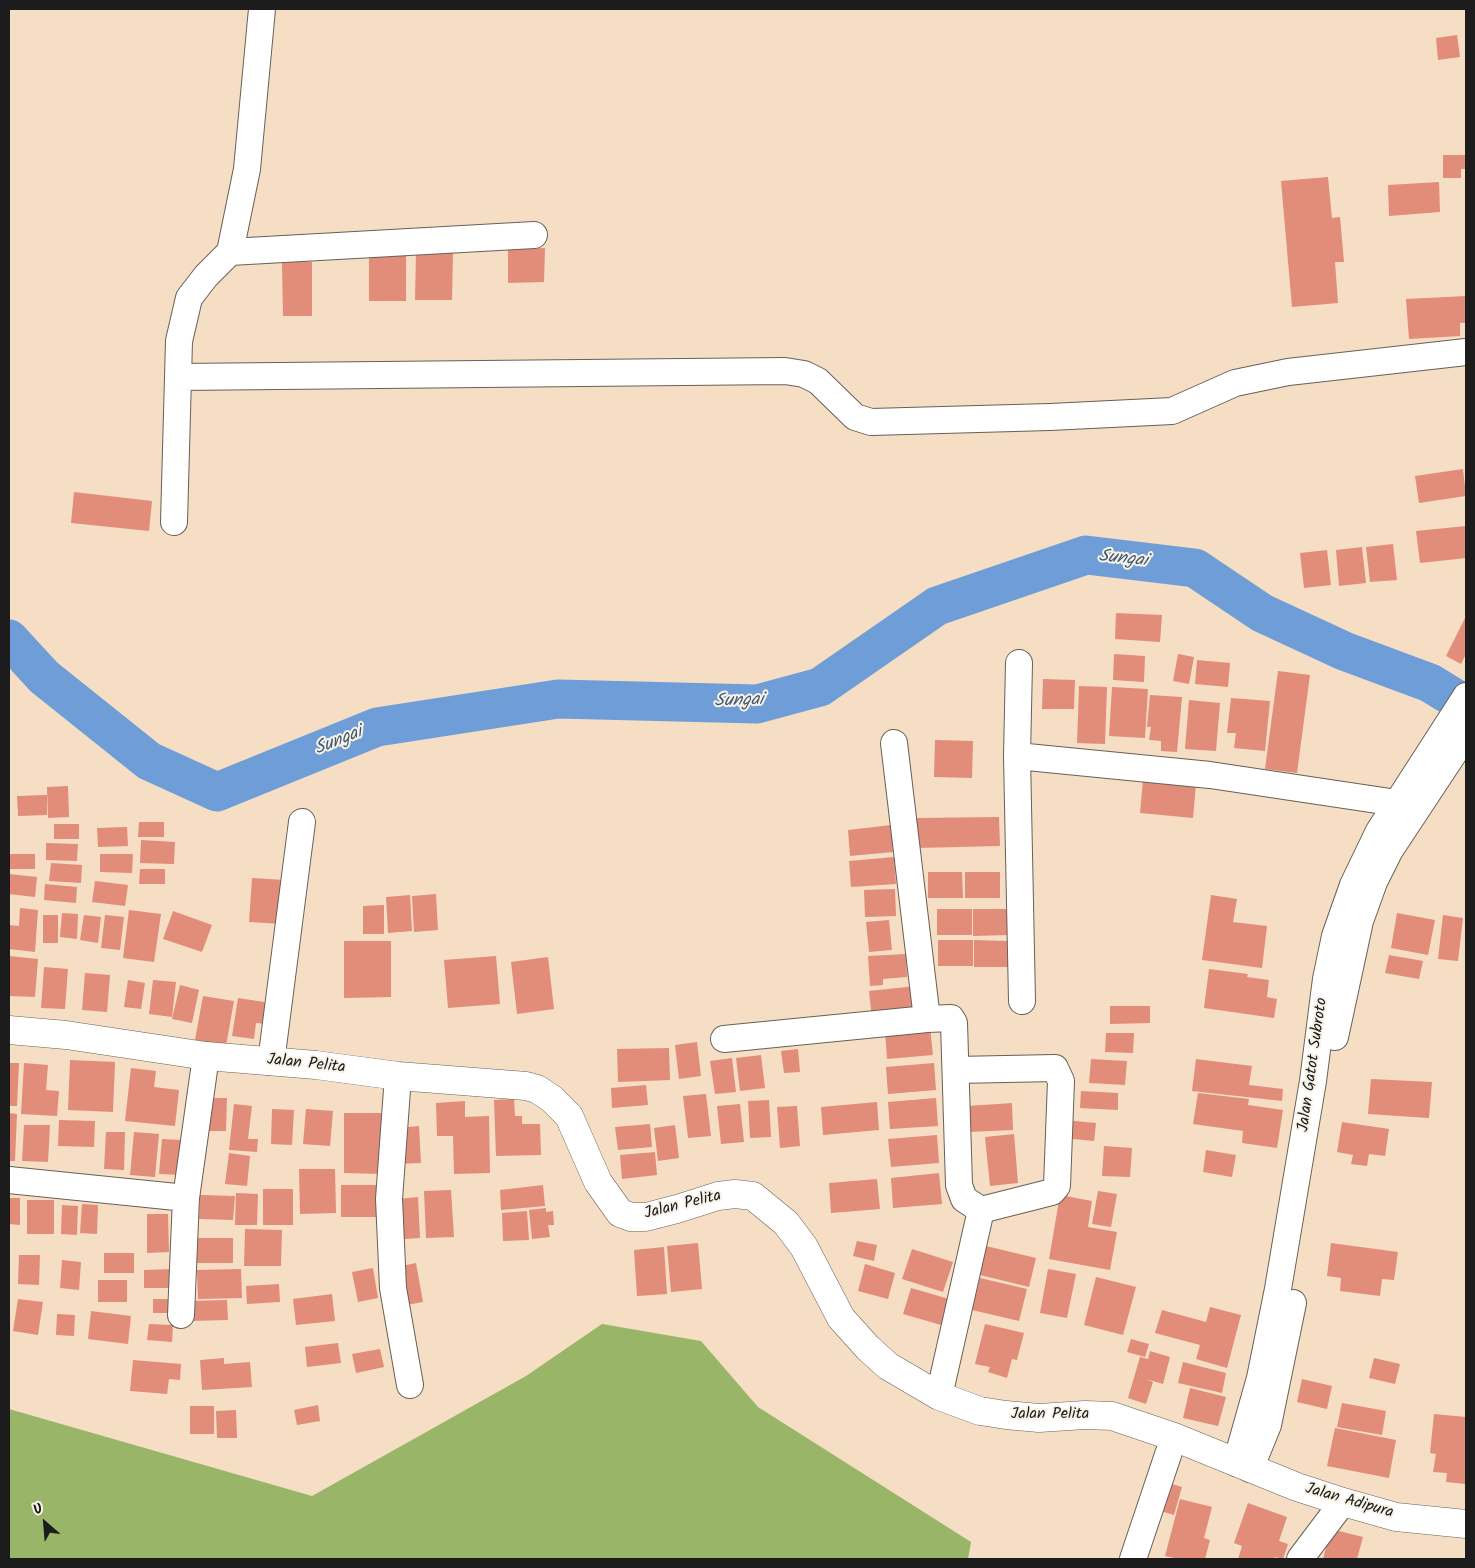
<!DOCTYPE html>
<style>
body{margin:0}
#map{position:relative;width:1475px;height:1568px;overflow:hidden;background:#f5dec4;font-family:Kalam,sans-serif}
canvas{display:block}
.frame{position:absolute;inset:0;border:10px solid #1c1c1c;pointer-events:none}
.north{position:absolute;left:20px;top:1498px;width:50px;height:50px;-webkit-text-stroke:4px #f7f3e8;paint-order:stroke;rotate:333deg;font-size:14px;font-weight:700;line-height:20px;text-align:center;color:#1c1c1c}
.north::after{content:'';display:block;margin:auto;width:18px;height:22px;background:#1c1c1c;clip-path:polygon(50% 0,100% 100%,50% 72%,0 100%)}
</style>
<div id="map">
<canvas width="1475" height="1568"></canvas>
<div class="frame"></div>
<div class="north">U</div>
</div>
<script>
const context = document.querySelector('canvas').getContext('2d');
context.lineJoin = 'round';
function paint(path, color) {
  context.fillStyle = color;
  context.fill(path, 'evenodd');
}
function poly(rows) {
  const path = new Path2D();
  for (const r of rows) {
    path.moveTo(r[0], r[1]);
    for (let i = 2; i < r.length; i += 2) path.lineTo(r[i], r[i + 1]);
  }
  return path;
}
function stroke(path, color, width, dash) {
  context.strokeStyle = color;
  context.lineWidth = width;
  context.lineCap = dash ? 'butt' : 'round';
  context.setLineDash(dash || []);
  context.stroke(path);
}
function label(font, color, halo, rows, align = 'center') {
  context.font = font + ' Kalam,sans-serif';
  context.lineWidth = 4;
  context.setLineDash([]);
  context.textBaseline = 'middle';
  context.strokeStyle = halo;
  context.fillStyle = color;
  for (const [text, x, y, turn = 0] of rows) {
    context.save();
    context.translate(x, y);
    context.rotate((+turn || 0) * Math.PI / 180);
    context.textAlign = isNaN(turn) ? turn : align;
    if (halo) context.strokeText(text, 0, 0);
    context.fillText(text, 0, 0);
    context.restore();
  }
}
const forest = poly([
 [602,1324,701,1341,758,1407,971,1542,968,1559,9,1559,9,1409,312,1496,526,1376]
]);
const river = poly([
 [9,639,44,677,149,761,217,792,377,727,558,699,757,704,820,687,937,606,1086,555,1195,568,1262,613,1344,651,1430,683,1466,705]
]);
const building = poly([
 [1457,35,1460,57,1438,60,1436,38],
 [1443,155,1466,155,1466,169,1461,169,1461,178,1443,178],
 [1328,177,1332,218,1340,217,1344,262,1335,262,1338,303,1292,307,1281,181],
 [1439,182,1440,212,1389,216,1388,185],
 [545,248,544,282,508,283,508,249],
 [416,252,453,253,452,300,415,300],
 [369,254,406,254,406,301,369,301],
 [282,262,312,262,312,316,283,316],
 [1466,296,1465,323,1460,323,1460,336,1409,339,1406,299],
 [1463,469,1466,496,1419,503,1415,476],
 [74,492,152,501,149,531,71,523],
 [1466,526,1466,558,1420,563,1416,531],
 [1393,544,1397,580,1370,582,1366,547],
 [1362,547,1366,583,1339,586,1336,550],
 [1327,550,1331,585,1304,588,1300,553],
 [1116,613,1162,615,1160,642,1115,639],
 [1466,616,1466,654,1461,664,1446,656],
 [1114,654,1145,656,1144,682,1113,680],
 [1178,654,1194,657,1189,684,1173,681],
 [1197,660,1230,663,1228,687,1195,684],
 [1278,671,1310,675,1297,773,1265,769],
 [1043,679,1075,680,1074,709,1042,709],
 [1079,686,1107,687,1105,744,1077,743],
 [1112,687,1148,689,1145,738,1109,736],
 [1150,695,1182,697,1177,752,1161,751,1161,741,1149,740,1151,727,1147,727],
 [1231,698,1270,701,1265,751,1234,748,1236,733,1227,733],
 [1189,700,1220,703,1216,751,1185,749],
 [935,740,973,741,972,778,934,777],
 [1143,780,1196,785,1193,818,1140,813],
 [68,786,69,817,48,818,47,787],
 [47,795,47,815,18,816,17,796],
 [999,817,1000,846,917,848,916,818],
 [139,822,164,822,164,837,138,837],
 [54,824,79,824,79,839,54,839],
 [891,825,893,852,850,856,848,830],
 [127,827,128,846,98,847,97,828],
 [141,840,175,842,174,864,140,863],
 [46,843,78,844,77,861,46,860],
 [9,854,35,854,35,869,9,869],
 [100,854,133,854,132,873,100,872],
 [894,857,896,884,851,887,849,861],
 [51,863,82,865,81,883,49,881],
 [140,869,165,869,165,884,139,884],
 [928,872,962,872,963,898,928,898],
 [965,872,1000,872,1000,898,965,898],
 [9,874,37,877,35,897,9,894],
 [252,878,285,880,282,924,249,922],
 [95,881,128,885,125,906,92,902],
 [45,884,77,887,76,903,44,900],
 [895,889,896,916,865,917,864,890],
 [436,894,438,930,414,932,412,896],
 [410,895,412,931,388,933,386,897],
 [1211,895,1237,899,1233,922,1267,926,1262,968,1202,960],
 [384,905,384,934,363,934,363,906],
 [20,908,38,910,35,952,9,949,9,925,19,926],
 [937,909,972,909,972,935,937,935],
 [973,909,1008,909,1008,935,973,936],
 [129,910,161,914,154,962,123,958],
 [173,911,212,925,202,952,163,939],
 [62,913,78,914,77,939,60,937],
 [1397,913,1435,920,1428,955,1391,948],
 [43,915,58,915,58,943,43,943],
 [84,915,101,917,98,943,80,940],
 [105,915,124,917,120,950,101,948],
 [1443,915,1463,918,1458,961,1438,959],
 [889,920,892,950,869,952,866,922],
 [938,940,973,940,973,966,938,966],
 [974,940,1009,941,1009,967,974,967],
 [344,941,391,941,391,997,344,998],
 [906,954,907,977,883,979,883,985,870,986,868,956],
 [1389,955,1423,961,1419,979,1385,973],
 [9,956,38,959,35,997,9,996],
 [496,956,500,1004,448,1008,444,960],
 [548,957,554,1009,517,1014,511,962],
 [44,967,68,969,65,1009,41,1008],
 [1209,969,1248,974,1247,977,1269,980,1267,997,1277,999,1274,1018,1204,1008],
 [85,973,110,975,107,1012,82,1010],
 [128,980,145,983,141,1009,124,1007],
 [153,980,176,982,172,1017,149,1014],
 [180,985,199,990,192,1023,172,1019],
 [916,986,918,1014,872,1019,869,991],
 [203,996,234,1001,226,1046,195,1040],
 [238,998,271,1003,268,1024,256,1023,254,1039,232,1036],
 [1110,1006,1150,1006,1150,1023,1110,1024],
 [930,1027,933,1055,887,1059,885,1031],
 [1106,1033,1134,1033,1133,1053,1105,1052],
 [697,1042,701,1076,679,1079,675,1045],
 [669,1048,670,1080,618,1082,617,1049],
 [798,1049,800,1072,784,1073,781,1051],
 [761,1055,765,1088,740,1091,736,1058],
 [732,1058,736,1092,715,1094,710,1061],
 [1091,1059,1127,1061,1125,1085,1089,1083],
 [1196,1059,1252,1066,1249,1085,1283,1089,1282,1101,1192,1091],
 [70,1060,115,1062,113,1112,68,1110],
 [9,1063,19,1063,17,1106,9,1106],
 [24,1063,48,1065,46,1090,59,1091,57,1116,21,1114],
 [934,1063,936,1090,888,1094,886,1067],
 [131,1068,156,1071,154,1087,179,1090,175,1126,125,1121],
 [1371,1079,1432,1082,1429,1118,1368,1114],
 [646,1085,648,1105,612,1108,611,1088],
 [1081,1091,1118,1093,1118,1110,1080,1108],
 [1198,1093,1249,1099,1248,1105,1283,1110,1277,1148,1242,1143,1243,1131,1193,1124],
 [706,1094,711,1136,688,1138,683,1096],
 [208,1098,227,1098,226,1131,207,1131],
 [936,1098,938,1126,890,1129,888,1102],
 [514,1099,515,1116,522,1116,522,1124,540,1124,541,1155,496,1156,494,1100],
 [769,1100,771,1137,750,1138,748,1101],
 [465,1101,465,1117,489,1116,490,1173,454,1174,453,1136,437,1136,436,1103],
 [877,1102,879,1130,823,1135,821,1107],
 [1012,1103,1013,1130,969,1132,968,1106],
 [234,1104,252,1106,248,1139,258,1139,257,1152,229,1150],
 [740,1104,744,1142,721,1144,717,1106],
 [797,1106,800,1146,780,1148,777,1107],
 [272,1109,294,1110,292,1145,271,1144],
 [306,1109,333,1111,330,1146,303,1144],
 [9,1113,17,1114,15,1161,9,1161],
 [344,1113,381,1113,381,1174,344,1173],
 [59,1120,95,1121,94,1147,58,1146],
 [1064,1120,1096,1123,1094,1141,1062,1138],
 [1342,1122,1389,1129,1385,1156,1369,1154,1367,1166,1351,1164,1353,1155,1337,1152],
 [650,1124,652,1147,618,1150,615,1127],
 [24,1125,50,1125,48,1162,22,1161],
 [675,1125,679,1158,658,1161,654,1128],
 [419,1126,421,1163,397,1164,396,1128],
 [106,1132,125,1132,124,1170,104,1169],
 [134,1132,159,1134,155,1177,130,1175],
 [1014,1134,1018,1183,990,1186,985,1137],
 [937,1135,939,1163,891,1167,888,1139],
 [162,1139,182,1140,180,1175,159,1174],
 [1104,1146,1132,1148,1130,1177,1102,1176],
 [1206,1150,1236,1155,1232,1177,1203,1172],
 [655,1152,657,1175,622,1179,620,1155],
 [229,1153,250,1156,247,1186,225,1184],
 [299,1169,335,1169,336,1213,300,1214],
 [939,1173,942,1204,893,1208,891,1178],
 [877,1179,880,1209,831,1213,829,1183],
 [341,1185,378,1185,377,1217,341,1217],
 [543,1185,545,1206,501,1210,500,1190],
 [263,1189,293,1189,293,1225,263,1225],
 [451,1190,454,1237,426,1238,424,1191],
 [1098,1191,1117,1194,1111,1227,1092,1224],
 [236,1193,258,1194,257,1225,235,1225],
 [200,1195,235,1196,233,1220,199,1219],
 [1060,1195,1092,1201,1088,1227,1117,1232,1110,1270,1049,1259],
 [418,1197,420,1238,390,1240,387,1200],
 [9,1198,20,1198,20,1225,9,1224],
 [27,1200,54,1200,54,1234,27,1234],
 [82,1204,98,1205,97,1234,80,1233],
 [62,1205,78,1206,77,1235,61,1234],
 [546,1208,546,1212,553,1211,554,1225,548,1225,550,1237,532,1239,529,1210],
 [527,1211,529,1240,503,1241,502,1213],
 [147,1214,168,1214,169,1252,147,1253],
 [245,1229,282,1230,281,1266,244,1266],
 [196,1238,233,1238,233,1263,196,1263],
 [857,1241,877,1245,874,1261,853,1256],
 [698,1243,702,1289,671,1292,667,1246],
 [1331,1243,1398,1252,1394,1280,1382,1279,1380,1296,1340,1291,1341,1278,1327,1276],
 [986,1246,1036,1258,1029,1287,980,1275],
 [664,1247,667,1294,637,1296,634,1250],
 [912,1249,953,1262,943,1292,902,1279],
 [104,1253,134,1253,134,1273,104,1273],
 [19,1255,40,1255,39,1285,18,1284],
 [62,1260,81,1262,79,1290,60,1288],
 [416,1263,423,1302,395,1307,387,1269],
 [865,1264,895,1273,888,1299,858,1291],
 [373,1268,378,1298,358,1302,352,1272],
 [173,1269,173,1288,144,1288,144,1270],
 [241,1269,242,1298,198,1299,197,1270],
 [1048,1269,1076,1274,1067,1318,1040,1313],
 [1096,1277,1136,1287,1123,1335,1084,1325],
 [980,1278,1027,1289,1019,1321,972,1310],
 [98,1280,127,1280,127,1302,98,1302],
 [279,1284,280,1302,247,1304,246,1286],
 [911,1288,949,1299,941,1325,903,1314],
 [332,1294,335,1321,296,1325,293,1299],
 [18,1299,43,1302,38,1335,13,1331],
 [153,1299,174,1299,174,1313,153,1313],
 [227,1300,228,1320,191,1321,190,1301],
 [1210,1307,1241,1315,1227,1368,1196,1359,1200,1345,1155,1333,1162,1310,1206,1322],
 [91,1311,131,1316,128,1344,88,1339],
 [57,1314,75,1315,74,1336,56,1335],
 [149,1324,173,1325,172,1342,147,1340],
 [985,1324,1024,1333,1017,1360,1012,1359,1007,1378,988,1372,990,1367,975,1364],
 [1131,1339,1149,1344,1145,1357,1127,1352],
 [338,1343,341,1363,307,1367,305,1347],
 [380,1349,384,1367,356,1373,352,1354],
 [1150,1351,1170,1357,1163,1384,1146,1379,1153,1382,1146,1404,1128,1398,1140,1357,1148,1359],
 [224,1358,224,1364,250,1362,252,1387,202,1390,200,1360],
 [1374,1358,1400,1364,1395,1384,1369,1378],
 [133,1360,181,1364,180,1380,169,1379,167,1394,130,1391],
 [1183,1362,1226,1373,1222,1393,1178,1383],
 [1302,1379,1332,1386,1327,1409,1297,1402],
 [1190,1388,1226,1397,1218,1426,1183,1418],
 [1342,1403,1386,1411,1382,1435,1337,1427],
 [318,1405,320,1421,297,1425,294,1410],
 [190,1406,214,1406,214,1434,190,1434],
 [236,1410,237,1438,217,1438,216,1411],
 [1434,1414,1466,1417,1466,1484,1446,1482,1447,1473,1433,1472,1436,1454,1430,1453],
 [1335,1428,1396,1440,1389,1478,1327,1466],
 [1165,1482,1182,1487,1174,1515,1157,1510],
 [1180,1499,1212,1507,1204,1538,1210,1540,1205,1559,1179,1559,1165,1556],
 [1248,1503,1287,1517,1279,1541,1288,1544,1283,1559,1275,1557,1275,1559,1238,1559,1242,1546,1234,1543],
 [1331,1529,1363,1537,1357,1559,1323,1559]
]);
const minor = poly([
 [230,252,534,235],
 [178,377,785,371,804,374,818,381,855,417,871,422,1050,417,1172,411,1235,383,1288,372,1466,352],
 [174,522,179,341,189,298,206,276,230,252,247,169,262,9],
 [1019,663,1017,756,1022,1001],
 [894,743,927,1019],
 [1017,756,1210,775,1397,803],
 [1335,1037,1360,921,1374,882,1390,850,1466,735],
 [724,1039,927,1019,951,1018,954,1023,959,1185,964,1199,981,1210,939,1396],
 [271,1062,302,822],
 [956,1070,1055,1068,1061,1081,1057,1186,1052,1192,981,1210],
 [398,1076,389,1199,393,1288,410,1385],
 [9,1180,186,1198,181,1315],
 [186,1198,206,1056],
 [1236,1463,1260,1378,1278,1289,1313,1081,1326,979,1335,936,1353,885,1379,831,1466,696],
 [1250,1469,1268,1425,1293,1303],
 [1133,1559,1174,1437],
 [1300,1559,1343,1502]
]);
const highway = poly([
 [9,1030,66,1035,206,1056,316,1065,398,1076,526,1086,537,1089,552,1099,569,1116,598,1182,620,1213,631,1217,646,1217,677,1209,718,1196,735,1194,753,1196,786,1223,804,1247,841,1318,868,1348,888,1366,939,1396,980,1411,1006,1415,1039,1418,1085,1415,1112,1416,1174,1437,1297,1487,1343,1502,1396,1517,1466,1524]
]);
const streetNames = [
 ["Jalan Pelita",306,1065,6],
 ["Jalan Gatot Subroto",1314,1065,-82],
 ["Jalan Pelita",683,1206,-14],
 ["Jalan Pelita",1050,1415],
 ["Jalan Adipura",1349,1502,16]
];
const waterNames = [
 ["Sungai",1123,560,6],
 ["Sungai",739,702,-2],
 ["Sungai",339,742,-22]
];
paint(forest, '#99b668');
stroke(river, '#6e9dd7', 39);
paint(building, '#e28c7a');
stroke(minor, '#686057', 28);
stroke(highway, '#686057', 29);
stroke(minor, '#fff', 26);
stroke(highway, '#fff', 28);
label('16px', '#1c1c1c', '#f7f3e8', streetNames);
label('italic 18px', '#415670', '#f7f3e8', waterNames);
</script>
